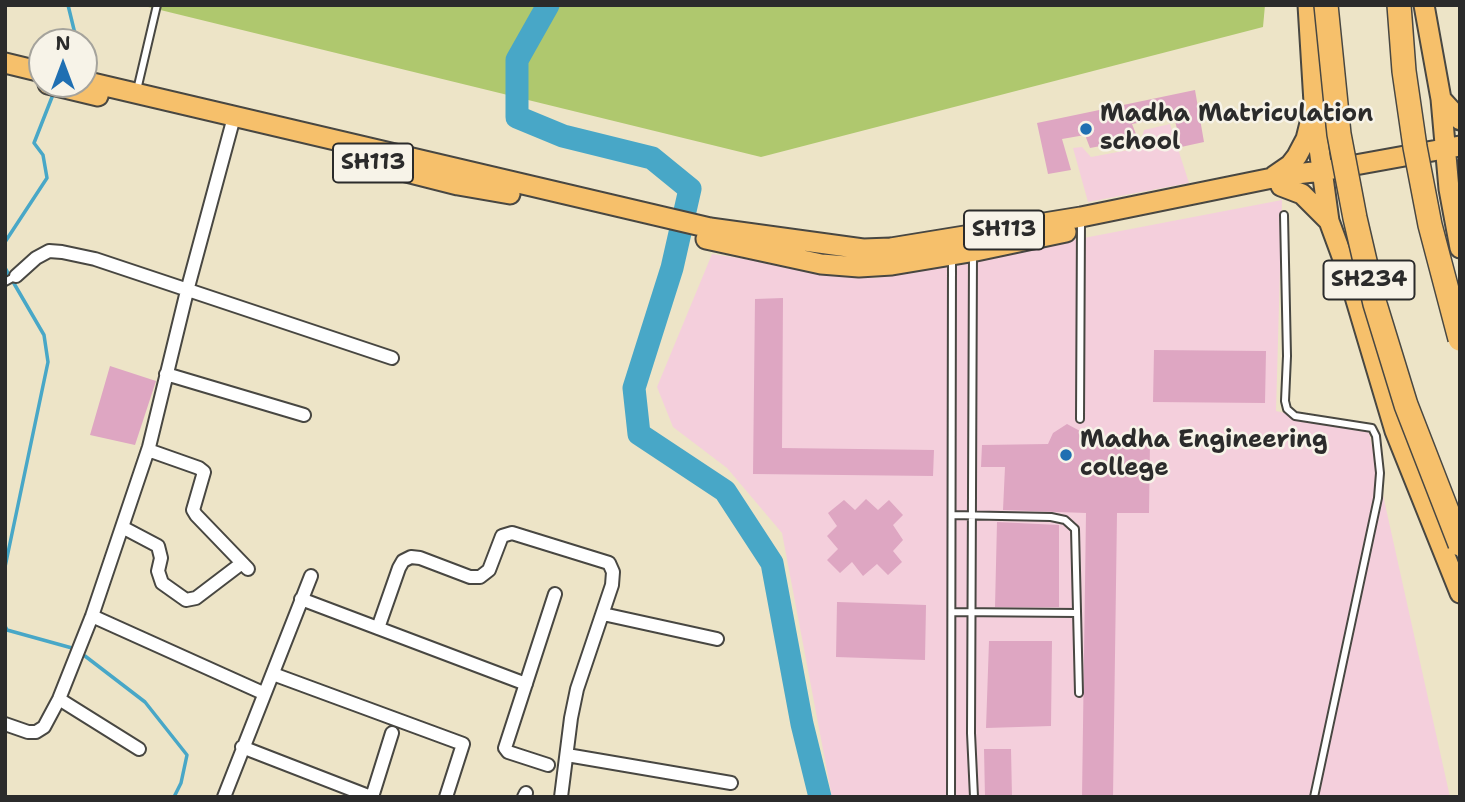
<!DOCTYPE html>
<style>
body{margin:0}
#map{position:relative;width:1465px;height:802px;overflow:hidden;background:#ede4c7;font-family:"Shantell Sans",sans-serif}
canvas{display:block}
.frame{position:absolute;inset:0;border:7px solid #2b2b2b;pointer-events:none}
.north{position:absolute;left:28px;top:28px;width:70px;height:70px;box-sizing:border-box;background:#f7f3e8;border:2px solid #a5a39c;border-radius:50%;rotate:0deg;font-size:19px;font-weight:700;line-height:28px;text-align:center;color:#2b2b2b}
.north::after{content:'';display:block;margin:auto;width:24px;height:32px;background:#1f6fb2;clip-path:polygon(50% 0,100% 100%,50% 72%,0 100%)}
</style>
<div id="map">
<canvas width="1465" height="802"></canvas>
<div class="frame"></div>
<div class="north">N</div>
</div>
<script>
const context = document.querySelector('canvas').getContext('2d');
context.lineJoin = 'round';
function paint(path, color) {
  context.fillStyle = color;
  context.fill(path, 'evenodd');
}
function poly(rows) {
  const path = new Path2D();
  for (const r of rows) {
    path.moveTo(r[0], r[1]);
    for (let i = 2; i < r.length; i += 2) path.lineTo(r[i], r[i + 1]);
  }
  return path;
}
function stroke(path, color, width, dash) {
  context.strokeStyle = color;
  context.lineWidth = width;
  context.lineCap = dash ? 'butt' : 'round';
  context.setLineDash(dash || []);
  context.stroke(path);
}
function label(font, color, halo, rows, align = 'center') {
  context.font = font + ' "Shantell Sans",sans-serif';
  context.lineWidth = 5;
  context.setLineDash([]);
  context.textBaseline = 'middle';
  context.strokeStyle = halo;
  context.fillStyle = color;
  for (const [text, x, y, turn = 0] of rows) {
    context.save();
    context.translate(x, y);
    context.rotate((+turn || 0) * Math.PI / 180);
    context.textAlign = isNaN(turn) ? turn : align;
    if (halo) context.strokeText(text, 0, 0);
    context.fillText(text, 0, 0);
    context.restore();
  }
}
const built = poly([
 [1170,124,1189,183,1088,202,1073,148,1082,147,1091,157,1139,148,1144,130],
 [1282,200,1276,411,1369,432,1450,797,832,797,782,533,727,468,673,427,657,387,712,254,875,278]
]);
const green = poly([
 [140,5,1265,5,1263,27,761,157]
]);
const stream = poly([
 [68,5,77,42],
 [5,242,47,178,43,155,34,143,54,92],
 [5,268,44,335,48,362,5,567],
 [5,626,7,630,72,648],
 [85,656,145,702,187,755,181,783,174,797]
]);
const river = poly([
 [548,5,517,60,517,117,563,136,652,158,690,189,672,268,634,388,639,434,725,491,772,563,802,724,820,797]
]);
const building = poly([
 [1195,90,1204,142,1181,147,1174,116,1132,124,1138,139,1090,148,1085,135,1062,139,1071,170,1048,174,1037,123],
 [783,298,782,448,934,450,933,476,753,474,755,299],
 [1154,350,1266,351,1265,403,1153,402],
 [110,366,156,381,135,445,90,435],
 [1067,424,1080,431,1082,444,1150,442,1149,513,1117,513,1113,797,1082,797,1086,513,1003,510,1005,467,981,467,982,445,1048,444,1053,433],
 [866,499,878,510,889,500,903,515,893,525,903,540,893,551,902,562,888,575,877,564,863,576,852,562,840,573,827,560,838,549,827,536,837,526,828,513,844,500,855,510],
 [997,522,1059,525,1059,607,995,607],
 [837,602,926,605,925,660,836,657],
 [989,641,1052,641,1051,726,986,728],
 [984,749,1011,749,1012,797,985,797]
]);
const lane = poly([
 [137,90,157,5],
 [1284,215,1287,356,1285,401,1287,409,1295,416,1372,428,1376,436,1380,473,1378,498,1314,797],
 [973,253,971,733,974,797],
 [5,282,16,276],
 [1080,419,1081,222],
 [952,515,1051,517,1065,520,1075,529,1079,693],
 [952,612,1077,613],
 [951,797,952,260]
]);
const street = poly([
 [16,276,36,258,49,251,62,252,95,259,392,358],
 [166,374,304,415],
 [148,450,199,468,204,472,193,510,196,515,248,569],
 [122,527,158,546,161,558,158,571,162,583,186,600,196,598,242,563],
 [301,599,526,684],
 [603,614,717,639],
 [92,616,263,693],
 [378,628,399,568,403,561,411,557,420,558,470,577,480,577,489,570,502,536,512,533,609,563,613,572,612,585,577,689,571,718,561,797],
 [273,674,463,744,446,797],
 [59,699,139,749],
 [5,724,28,732,36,732,44,727,59,699,92,616,149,447,187,291,234,117],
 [242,747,371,797],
 [567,755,731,783],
 [548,765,508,752,505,748,555,594],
 [224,797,311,576],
 [372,797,392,733],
 [524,797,526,793]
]);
const primary = poly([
 [1308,5,1315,119,1329,221,1347,270,1395,431,1460,593],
 [1424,5,1441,99,1449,189,1460,248],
 [5,63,42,72],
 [84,81,710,228,863,249,891,248,1081,217,1287,175,1322,171,1460,146],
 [48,84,98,96],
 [1441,99,1460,120],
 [375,164,458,185,510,194],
 [1274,176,1290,165,1297,156,1306,139,1311,119],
 [1281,186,1302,194,1328,220],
 [706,239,821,264,859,267,892,265,976,251,1066,232]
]);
const highwayBridge = poly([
 [1326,5,1339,134,1355,218,1375,304,1406,405,1460,544],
 [1399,5,1404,71,1415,147,1430,225,1460,339]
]);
const markers = [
 [1086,129,7,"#1f6fb2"],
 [1066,455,7,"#1f6fb2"]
];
const shields = [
 [373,163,80],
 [1004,230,80],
 [1369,280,91]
];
const shieldNames = [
 ["SH113",373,163],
 ["SH113",1004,230],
 ["SH234",1369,280]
];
const poiNames = [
 ["Madha Matriculation",1100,115],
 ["school",1100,143],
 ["Madha Engineering",1080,441],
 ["college",1080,469]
];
paint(built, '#f4cfdc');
paint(green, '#afc86e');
stroke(stream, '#48a7c7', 3.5);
stroke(river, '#48a7c7', 23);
paint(building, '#dea6c2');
stroke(lane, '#484742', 10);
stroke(street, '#484742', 16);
stroke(primary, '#484742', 23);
stroke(lane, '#fff', 6);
stroke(street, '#fff', 12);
stroke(primary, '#f6c06b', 19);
stroke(highwayBridge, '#484742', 26, []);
stroke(highwayBridge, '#f6c06b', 23);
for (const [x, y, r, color] of markers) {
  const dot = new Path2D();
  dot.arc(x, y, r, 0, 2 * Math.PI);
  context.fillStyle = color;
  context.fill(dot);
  stroke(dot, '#f7f3e8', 2.5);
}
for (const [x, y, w] of shields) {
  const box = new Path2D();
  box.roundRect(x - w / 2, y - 19.5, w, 39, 5);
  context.fillStyle = '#f7f3e8';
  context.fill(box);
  stroke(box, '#2b2b2b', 2);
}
label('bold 23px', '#2b2b2b', null, shieldNames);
label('bold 24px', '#2b2b2b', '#f7f3e8', poiNames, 'left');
</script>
